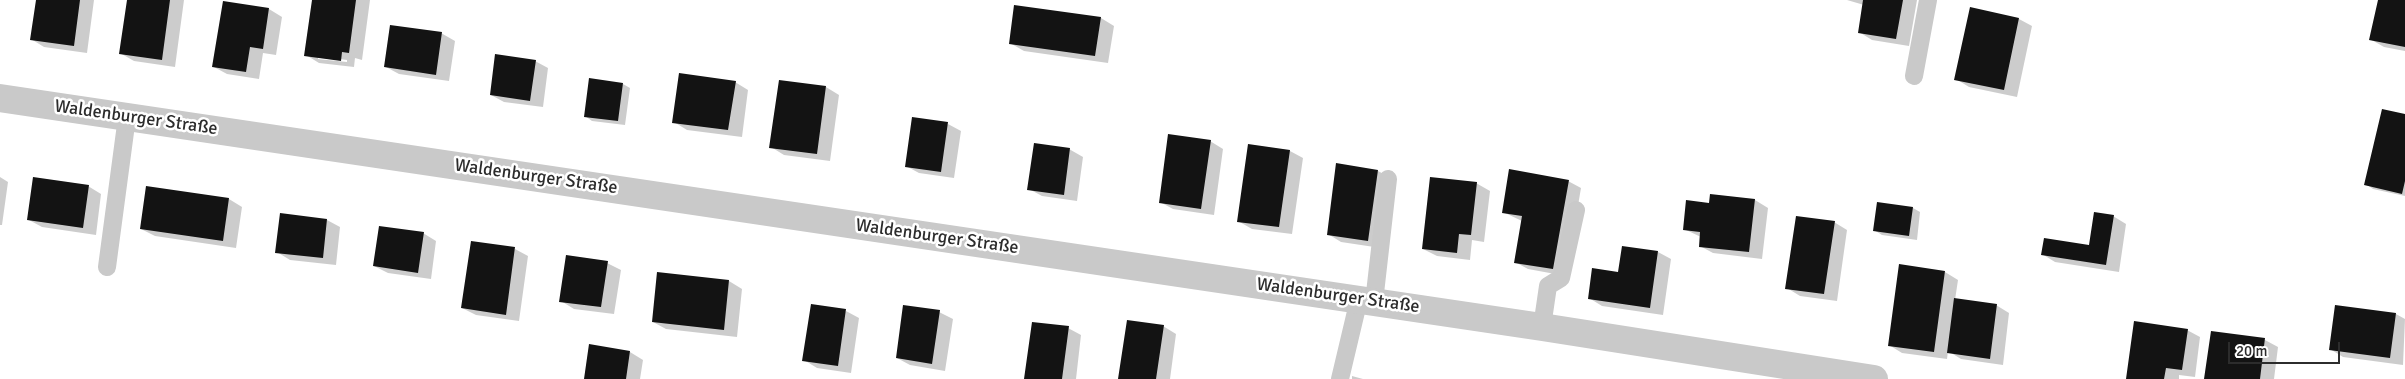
<!DOCTYPE html>
<meta charset="utf-8">
<style>
body{margin:0}
#map{position:relative;width:2405px;height:379px;overflow:hidden;background:#fff;font-family:Signika,sans-serif}
canvas{display:block}
.scale{position:absolute;left:2228px;top:342px;width:112px;height:22px;box-sizing:border-box;border:2px solid #2c2c2c;border-top:0;padding-left:6px;font-size:15px;line-height:18px;white-space:nowrap;color:#2c2c2c;-webkit-text-stroke:4px #fff;paint-order:stroke}
</style>
<div id="map">
<canvas width="2405" height="379"></canvas>
<div class="scale">20 m</div>
</div>
<script>
const context = document.querySelector('canvas').getContext('2d');
context.lineJoin = 'round';
function paint(path, color) {
  context.fillStyle = color;
  context.fill(path, 'evenodd');
}
function poly(rows) {
  const path = new Path2D();
  for (const r of rows) {
    path.moveTo(r[0], r[1]);
    for (let i = 2; i < r.length; i += 2) path.lineTo(r[i], r[i + 1]);
  }
  return path;
}
function stroke(path, color, width, dash) {
  context.strokeStyle = color;
  context.lineWidth = width;
  context.lineCap = dash ? 'butt' : 'round';
  context.setLineDash(dash || []);
  context.stroke(path);
}
function label(font, color, halo, rows, align = 'center') {
  context.font = font + ' Signika,sans-serif';
  context.lineWidth = 5;
  context.setLineDash([]);
  context.textBaseline = 'middle';
  context.strokeStyle = halo;
  context.fillStyle = color;
  for (const [text, x, y, turn = 0] of rows) {
    context.save();
    context.translate(x, y);
    context.rotate((+turn || 0) * Math.PI / 180);
    context.textAlign = isNaN(turn) ? turn : align;
    if (halo) context.strokeText(text, 0, 0);
    context.fillText(text, 0, 0);
    context.restore();
  }
}
const shadow = poly([
 [37,0,94,0,87,53,44,47,31,39],
 [128,0,184,0,175,67,134,61,120,53],
 [313,0,370,0,362,60,355,58,354,67,319,63,306,55],
 [318,56,347,60,347,62,318,59],
 [1847,0,1917,0,1909,46,1872,40,1859,32,1864,5],
 [2379,0,2405,0,2405,51,2384,47,2370,39],
 [269,9,282,17,276,55,263,53,259,79,227,74,214,67],
 [1971,9,2019,19,2032,26,2017,97,1969,87,1956,79],
 [1101,18,1114,26,1108,63,1024,51,1010,43],
 [441,33,455,41,449,81,399,74,386,67],
 [535,61,548,68,543,107,504,102,491,95],
 [735,82,748,90,742,137,687,130,674,122],
 [623,84,630,88,625,125,592,121,585,116],
 [826,87,839,95,830,161,784,155,771,147],
 [2405,115,2405,196,2373,189,2366,184],
 [948,124,961,131,954,178,919,173,906,166],
 [1210,141,1223,149,1214,215,1173,209,1160,202],
 [1249,145,1290,151,1303,158,1292,234,1252,229,1238,221],
 [1069,149,1083,157,1077,201,1042,196,1029,189],
 [1378,171,1391,178,1381,248,1341,242,1328,234],
 [0,177,8,182,2,225,0,225],
 [1568,181,1581,188,1566,276,1528,269,1515,262,1522,221,1503,212],
 [1476,183,1490,191,1484,242,1472,240,1470,260,1437,256,1423,249],
 [88,186,101,194,96,235,42,227,29,220],
 [1712,195,1755,200,1768,208,1762,259,1713,253,1700,246,1701,237,1684,229,1711,205],
 [229,199,242,207,236,248,155,236,141,229],
 [1878,203,1913,208,1920,212,1917,240,1882,235,1874,230],
 [281,214,327,220,340,227,336,265,290,260,277,252],
 [2113,216,2126,224,2119,272,2055,262,2042,254,2090,246],
 [1834,222,1847,230,1837,301,1800,296,1787,288],
 [423,233,436,241,431,279,388,273,374,266],
 [515,249,528,256,519,321,476,315,462,308],
 [1658,252,1671,259,1663,315,1602,306,1589,298,1619,273],
 [607,263,621,270,614,314,574,309,561,301],
 [1945,272,1958,280,1955,300,1996,305,2009,313,2003,365,1961,359,1948,351,1947,359,1902,353,1889,345],
 [729,281,742,289,737,337,666,329,653,322],
 [846,311,859,318,851,373,817,368,804,360],
 [939,312,953,319,945,371,910,365,897,358],
 [2396,314,2405,319,2403,365,2343,357,2330,349],
 [1163,326,1176,334,1170,379,1120,379],
 [1068,328,1081,335,1076,379,1026,379],
 [2187,330,2200,337,2195,377,2179,375,2179,379,2127,379],
 [2212,332,2265,340,2278,347,2274,379,2206,379],
 [630,352,643,360,640,379,585,379],
 [1352,376,1363,379,1352,379]
]);
const building = poly([
 [36,0,80,0,74,46,30,40],
 [127,0,170,0,162,60,119,54],
 [312,0,356,0,349,53,342,52,341,61,304,56],
 [1863,0,1903,0,1896,39,1858,33],
 [2378,0,2405,0,2405,47,2369,40],
 [223,1,269,8,263,49,250,47,246,72,212,67],
 [1014,5,1101,17,1095,56,1009,44],
 [1970,7,2019,18,2004,90,1954,80],
 [390,25,442,32,436,75,384,67],
 [495,54,536,60,530,101,490,95],
 [679,73,736,81,728,130,672,123],
 [589,78,623,83,618,121,584,117],
 [779,80,826,86,817,154,769,148],
 [2382,109,2405,114,2405,181,2402,194,2364,185],
 [912,117,948,122,941,172,905,167],
 [1168,134,1211,140,1201,209,1159,203],
 [1034,143,1070,148,1064,195,1027,190],
 [1248,144,1290,150,1279,227,1237,222],
 [1336,163,1378,170,1368,241,1327,235],
 [1509,169,1569,180,1553,269,1514,263,1522,216,1502,213],
 [33,177,89,185,83,228,27,220],
 [1430,177,1477,182,1471,235,1459,234,1457,253,1422,249],
 [146,186,229,198,223,241,140,229],
 [1710,194,1755,199,1749,252,1699,247,1700,232,1683,230,1686,200,1709,203],
 [1877,202,1913,207,1909,236,1873,231],
 [2094,212,2114,215,2106,265,2041,255,2044,238,2089,245],
 [280,213,327,219,323,258,275,253],
 [1796,216,1835,221,1824,294,1785,289],
 [379,226,424,232,418,273,373,266],
 [471,241,515,247,506,315,461,308],
 [1622,246,1658,251,1650,308,1588,299,1592,268,1618,272],
 [566,255,608,261,601,307,559,302],
 [1899,264,1945,271,1934,352,1888,346],
 [657,272,729,280,724,330,652,322],
 [1954,298,1997,304,1990,359,1947,353],
 [811,304,846,309,838,366,802,361],
 [903,305,940,310,932,364,896,358],
 [2335,305,2396,313,2390,358,2329,350],
 [1127,320,1164,325,1156,379,1118,379],
 [2134,321,2188,329,2182,370,2166,368,2164,379,2126,379],
 [1032,322,1069,326,1062,379,1024,379],
 [2211,331,2265,338,2260,379,2204,379],
 [589,344,630,351,626,379,584,379]
]);
const service = poly([
 [1914,76,1928,0],
 [107,267,127,117],
 [1374,302,1388,179],
 [1542,327,1548,286,1561,278,1576,210],
 [1340,379,1359,299]
]);
const minor = poly([
 [0,98,1542,327,1874,379]
]);
const streetNames = [
 ["Waldenburger Straße",136,118,8],
 ["Waldenburger Straße",536,177,8],
 ["Waldenburger Straße",937,237,8],
 ["Waldenburger Straße",1338,296,8]
];
paint(shadow, '#0003');
paint(building, '#131313');
stroke(service, '#c9c9c9', 18);
stroke(minor, '#c9c9c9', 28);
label('18px', '#2c2c2c', '#fff', streetNames);
</script>
